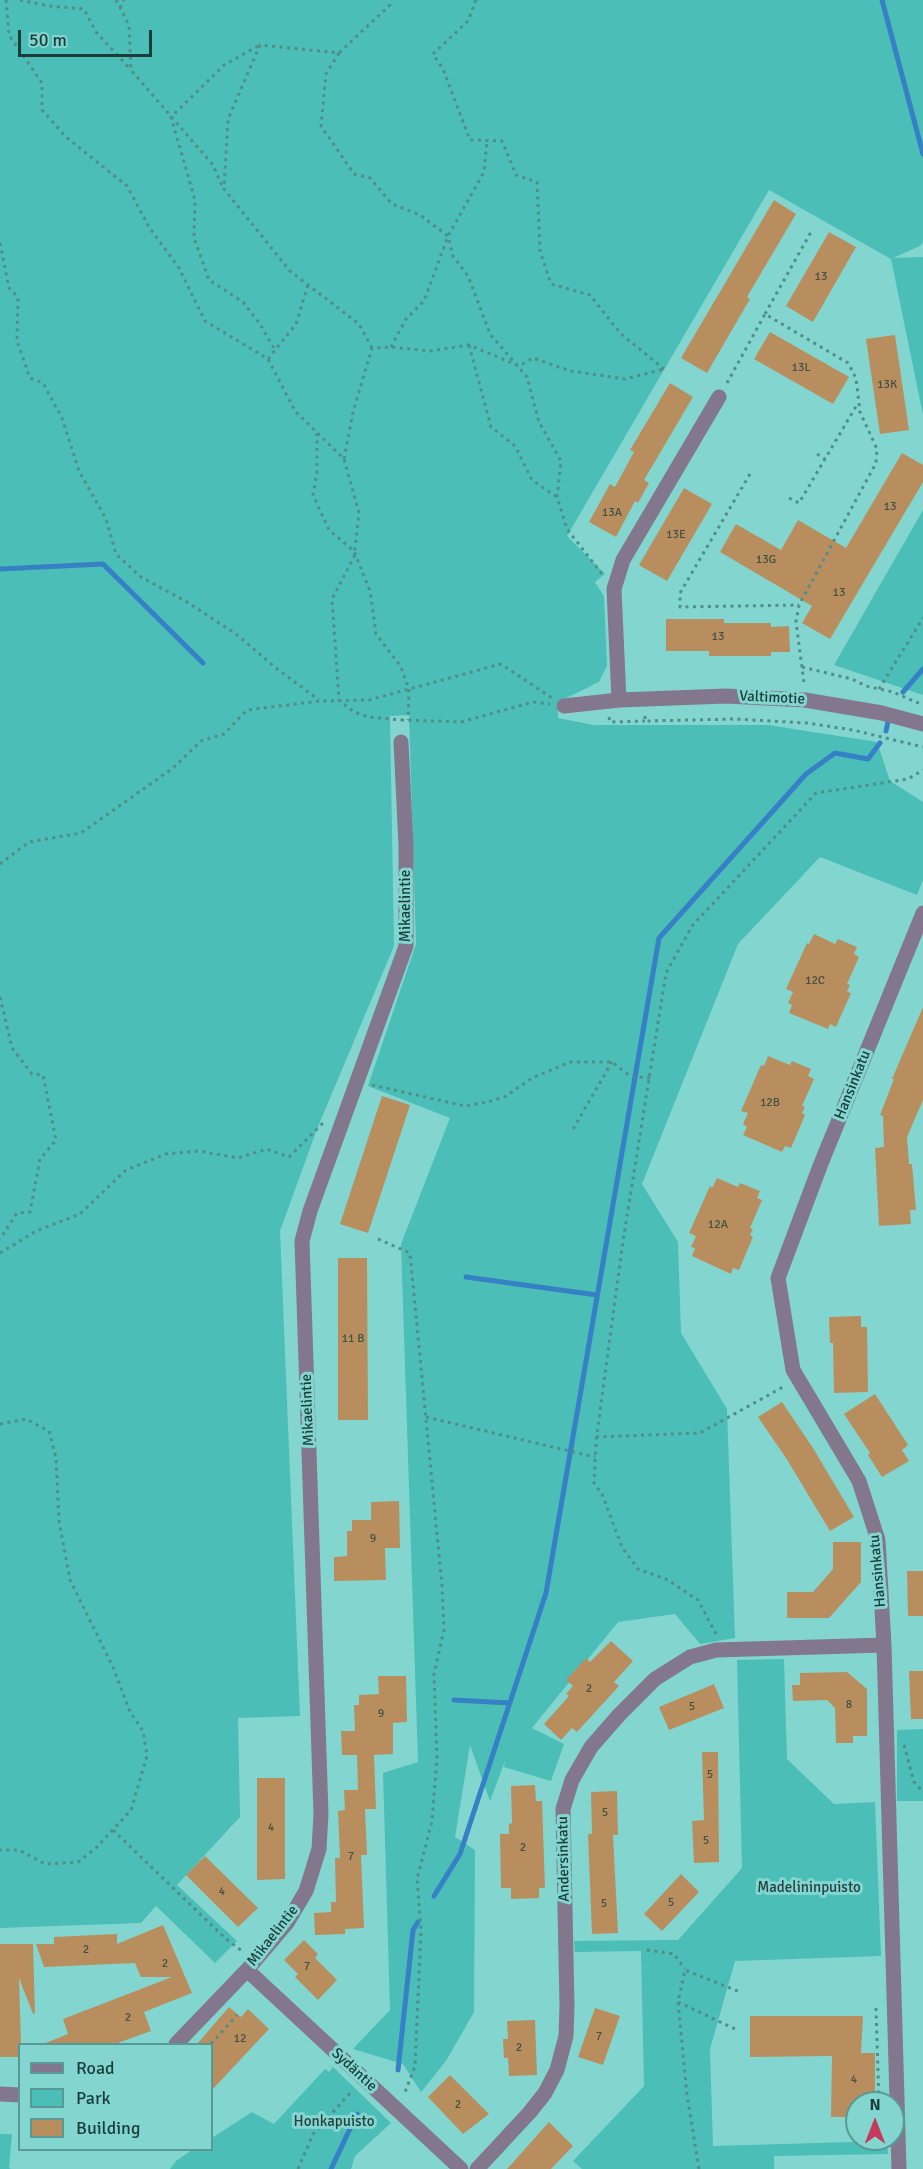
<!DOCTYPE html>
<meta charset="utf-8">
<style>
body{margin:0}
#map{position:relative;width:923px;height:2169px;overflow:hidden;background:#83d6cf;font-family:Signika,sans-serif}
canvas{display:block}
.legend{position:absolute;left:18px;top:2043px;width:195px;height:108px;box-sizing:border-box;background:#83d6cf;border:2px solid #599994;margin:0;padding:8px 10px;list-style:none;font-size:18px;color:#1a3d3b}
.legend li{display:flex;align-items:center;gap:12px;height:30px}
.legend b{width:30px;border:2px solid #599994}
.north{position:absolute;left:845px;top:2091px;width:60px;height:60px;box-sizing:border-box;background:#83d6cf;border:2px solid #599994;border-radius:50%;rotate:0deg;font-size:16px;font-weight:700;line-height:24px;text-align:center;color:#1a3d3b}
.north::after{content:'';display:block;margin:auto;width:21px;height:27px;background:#c7385f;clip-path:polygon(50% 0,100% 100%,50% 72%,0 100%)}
.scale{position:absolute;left:18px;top:30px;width:134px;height:27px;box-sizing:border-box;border:3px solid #1a3d3b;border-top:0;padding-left:8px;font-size:18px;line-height:21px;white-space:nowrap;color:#1a3d3b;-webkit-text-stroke:4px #83d6cf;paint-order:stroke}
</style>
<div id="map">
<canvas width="923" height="2169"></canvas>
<ul class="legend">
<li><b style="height:8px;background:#83778e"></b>Road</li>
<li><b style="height:16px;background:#4bbeb7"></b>Park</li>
<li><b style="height:16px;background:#b98e5f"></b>Building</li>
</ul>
<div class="north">N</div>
<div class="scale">50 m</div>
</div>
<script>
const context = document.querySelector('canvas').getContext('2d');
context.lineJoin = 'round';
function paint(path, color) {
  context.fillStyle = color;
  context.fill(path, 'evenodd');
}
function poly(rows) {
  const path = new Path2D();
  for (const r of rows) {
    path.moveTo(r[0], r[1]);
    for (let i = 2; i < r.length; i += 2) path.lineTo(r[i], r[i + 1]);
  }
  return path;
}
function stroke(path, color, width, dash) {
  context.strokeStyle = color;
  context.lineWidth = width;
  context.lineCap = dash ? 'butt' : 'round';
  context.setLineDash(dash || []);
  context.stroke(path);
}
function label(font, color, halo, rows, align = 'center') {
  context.font = font + ' Signika,sans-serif';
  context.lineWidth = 6;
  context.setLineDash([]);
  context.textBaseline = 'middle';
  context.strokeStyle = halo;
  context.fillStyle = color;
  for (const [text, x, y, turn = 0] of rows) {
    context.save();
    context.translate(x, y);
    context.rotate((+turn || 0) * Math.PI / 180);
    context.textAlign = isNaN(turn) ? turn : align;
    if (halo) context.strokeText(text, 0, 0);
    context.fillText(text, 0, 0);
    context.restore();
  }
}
const green = poly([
 [0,0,923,0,923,242,920,246,893,258,923,257,923,415,891,259,769,190,567,536,605,574,595,582,604,596,607,666,599,682,558,702,558,718,594,725,768,725,877,742,890,781,923,802,923,880,917,895,820,857,738,944,642,1184,678,1242,681,1333,727,1409,735,1638,700,1644,675,1614,618,1622,532,1728,564,1744,551,1781,504,1767,505,1761,490,1801,470,1745,455,1837,475,1850,474,2012,446,2061,421,2092,403,2064,353,2049,390,2010,383,1773,418,1762,401,1244,450,1118,368,1086,416,944,409,715,390,716,394,946,317,1129,280,1231,300,1716,238,1718,240,1817,177,1885,237,1941,215,1963,156,1906,141,1923,0,1928],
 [923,510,923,695,834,665],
 [784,1659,787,1759,834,1804,875,1802,881,1956,735,1961,710,2049,713,2146,887,2141,888,2154,774,2156,774,2169,582,2169,573,2161,644,2086,641,1951,575,1952,574,1941,678,1940,742,1868,737,1660],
 [923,1729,923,1801,897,1801,897,1730],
 [333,2067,391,2123,355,2156,351,2169,170,2169,176,2161,192,2150,212,2150,212,2138,252,2112,274,2124,325,2069,329,2072],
 [0,2134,12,2134,9,2168,11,2169,0,2169]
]);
const stream = poly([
 [882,0,923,154],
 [0,569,103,564,203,663],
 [903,692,923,669],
 [886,731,888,722],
 [466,1277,597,1295],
 [454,1700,510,1703],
 [434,1896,460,1854,546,1593,659,938,806,774,835,753,868,759,880,743],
 [398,2070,413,1930,418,1922],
 [331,2169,357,2114]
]);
const building = poly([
 [774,200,796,214,747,297,750,299,707,373,681,358],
 [829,232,856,247,813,322,786,306],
 [770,332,849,377,833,404,754,359],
 [895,335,909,430,880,434,866,339],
 [670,383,693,397,644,480,649,483,638,503,635,501,616,537,589,522,610,484,615,487,634,452,630,450],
 [902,453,923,465,923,482,830,639,802,623,812,606,720,552,736,524,781,550,798,520,846,548],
 [684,488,712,504,667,581,639,565],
 [666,619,724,619,724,623,771,623,771,627,789,626,790,652,771,652,771,656,709,656,709,651,666,651],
 [814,934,835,944,838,939,857,947,854,954,859,957,847,984,850,985,847,992,851,993,836,1027,830,1024,828,1029,789,1013,792,1005,788,1003,793,992,786,989,807,943,809,944],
 [923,1007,923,1100,907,1137,909,1164,912,1164,916,1210,910,1210,911,1224,879,1226,875,1148,884,1147,883,1116,880,1115,894,1079,892,1079],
 [768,1056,790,1065,792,1061,811,1069,808,1076,814,1079,802,1106,805,1107,802,1113,805,1115,791,1148,785,1146,782,1152,743,1135,747,1127,743,1124,748,1113,741,1111,761,1065,764,1066],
 [382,1096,410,1105,368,1233,340,1224],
 [717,1178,738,1187,740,1183,760,1191,757,1198,762,1200,750,1228,753,1229,750,1235,753,1237,739,1270,733,1268,731,1274,692,1256,695,1248,691,1247,696,1236,689,1233,710,1186,712,1188],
 [338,1258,367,1258,368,1420,338,1420],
 [861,1316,861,1327,867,1327,868,1392,834,1393,833,1343,830,1343,829,1317],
 [875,1394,908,1445,902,1450,909,1461,882,1477,868,1455,870,1453,844,1414],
 [782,1402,813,1448,854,1517,830,1531,786,1458,758,1417],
 [399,1501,400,1548,385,1548,386,1580,334,1581,334,1557,347,1556,347,1531,352,1531,352,1520,371,1520,371,1502],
 [833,1542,861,1542,861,1582,829,1618,787,1618,787,1592,813,1592,833,1569],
 [907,1571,923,1571,923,1616,908,1616],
 [611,1641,633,1661,614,1682,619,1686,577,1732,572,1728,561,1740,544,1724,569,1696,566,1694,573,1686,566,1680,586,1658,590,1662],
 [909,1671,923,1671,923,1719,911,1719],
 [847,1672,867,1689,867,1736,853,1736,853,1743,836,1743,835,1708,827,1700,793,1701,792,1685,800,1685,800,1673],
 [378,1676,406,1676,407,1722,393,1723,393,1754,374,1755,376,1809,365,1809,367,1855,361,1855,364,1928,345,1929,345,1934,315,1935,314,1913,331,1912,331,1902,336,1902,335,1858,340,1858,338,1811,345,1810,344,1790,358,1790,357,1755,342,1755,341,1731,355,1731,354,1705,359,1705,359,1695,379,1694],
 [714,1684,724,1708,669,1730,659,1707],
 [702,1752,718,1752,719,1862,694,1863,692,1821,704,1820],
 [257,1778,285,1778,285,1879,257,1880],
 [535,1785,536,1801,542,1801,545,1888,539,1888,539,1898,511,1899,511,1888,501,1888,500,1834,509,1834,509,1824,512,1823,511,1786],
 [617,1791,618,1835,613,1835,618,1933,592,1934,588,1834,592,1834,591,1792],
 [205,1856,258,1908,238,1927,186,1875],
 [681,1874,699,1892,662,1931,644,1914],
 [163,1925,192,1993,144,2012,151,2031,115,2044,43,2044,68,2034,63,2019,172,1977,141,1977,135,1963,44,1967,36,1944,54,1944,54,1937,117,1934,117,1944],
 [304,1940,318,1954,315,1958,337,1980,318,2000,295,1977,298,1974,284,1960],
 [0,1944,33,1944,35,2013,33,2014,19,1978,21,2044,20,2044,20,2057,0,2057],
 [229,2007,241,2017,248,2009,269,2029,212,2090,212,2044,197,2044],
 [595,2008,620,2016,603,2065,578,2057],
 [750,2016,863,2016,861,2053,875,2053,875,2103,857,2103,857,2117,831,2117,832,2056,750,2057],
 [535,2020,537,2075,509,2076,508,2058,504,2058,503,2039,508,2039,507,2021],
 [450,2075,489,2114,463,2134,428,2097],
 [549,2122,573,2146,551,2169,507,2169]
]);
const path = poly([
 [6,0,9,35,42,83,42,110,66,137,127,186,149,227,179,268,205,321,268,359,295,411,344,459,359,513,354,557,332,599,339,700,354,712,369,717,401,720],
 [20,0,49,6,84,9,96,32,131,70],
 [116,0,129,25,131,70,213,165,223,188],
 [476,0,468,21,433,54,443,69,470,140,502,141,516,175,537,182,540,251,551,284,590,295,620,333,664,369],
 [120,8,124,0],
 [258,46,224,65,171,117,195,200,194,238,209,280,243,302,260,324,275,350],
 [339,53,326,74,321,126,354,174,370,178,392,204,420,215,448,236,453,256,468,276,490,334,527,377,539,422,561,461,557,497,567,529,602,574],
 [0,243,9,288,18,297,17,341,30,378,43,383,62,418,79,471,106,519,116,554,141,577,187,602,236,634,276,668,319,700],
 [765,314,811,232],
 [469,345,491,427,515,446,532,480,557,497],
 [391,347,406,319,424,301,448,236,484,172,487,141],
 [372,348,359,324,290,271,224,189,228,119,260,45,339,53,390,5,392,0],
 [268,359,296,324,308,285],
 [727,383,765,314,848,363,856,378,860,412,877,449,876,463,799,605,796,622,804,683],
 [317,433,317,472,313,495,329,530,354,551,370,591,376,634,401,667,409,690,408,720],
 [817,454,825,459],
 [344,459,353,412,372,348,391,347,430,351,469,345,519,366,533,358,571,371,625,379,664,369],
 [750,474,680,593,680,607,799,605],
 [789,498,799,503,858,403],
 [802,667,852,679,866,686,893,692,923,705],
 [879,689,923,618],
 [645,716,645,721,735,719,807,723,853,730,923,747],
 [609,717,610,722,645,721],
 [401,720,461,722,533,702,550,704],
 [0,864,29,842,81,833,173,768,201,741,224,734,247,710,320,701,369,700,501,664,552,698],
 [0,997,12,1048,32,1074,43,1075,56,1140,40,1159,30,1212,17,1213,0,1239],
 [372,1085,465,1106,488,1102,506,1096,532,1078,570,1062,612,1062,630,1076,650,1078],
 [573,1129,612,1062],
 [378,1239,410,1253,442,1586,444,1630,434,1674,437,1758,432,1821,417,1879,421,1930,415,2066,404,2095],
 [0,1253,36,1231,80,1214,126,1170,166,1154,199,1151,238,1158,267,1149,289,1157,325,1121],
 [426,1417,595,1457],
 [0,1424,26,1419,49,1431,56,1458,59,1521,70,1580,113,1667,130,1712,143,1731,147,1756,131,1810,96,1848,78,1862,45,1864,19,1850,0,1850],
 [596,1437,700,1433,783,1387],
 [716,1634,698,1600,666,1579,638,1569,622,1547,602,1494,594,1483,596,1441,623,1241,666,973,692,926,816,793,908,779,923,770],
 [904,1745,914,1782,923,1792],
 [113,1830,226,1939,242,1951],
 [647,1950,674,1954,685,1969],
 [678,2002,735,2029],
 [876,2008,879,2103],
 [211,2044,237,2015],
 [298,2169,313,2134,353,2090],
 [699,2169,687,2095,678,2002,685,1970,740,1992]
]);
const minor = poly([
 [619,700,614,589,623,560,719,397],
 [564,706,619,700,726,696,805,700,882,713,923,724],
 [247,1970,461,2169],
 [176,2044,247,1970,287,1923,306,1891,319,1849,321,1814,302,1241,310,1211,406,946,406,846,401,742],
 [0,2094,20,2095],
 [477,2169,530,2112,545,2093,557,2070,566,2036,567,2006,563,1809,572,1780,591,1747,619,1715,655,1679,690,1657,716,1650,884,1645],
 [899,2169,884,1645,878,1540,859,1481,793,1370,778,1278,820,1166,923,913]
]);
const numberNames = [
 ["13",821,277],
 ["13L",801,368],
 ["13K",887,385],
 ["13",890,507],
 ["13A",612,513],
 ["13E",676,535],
 ["13G",766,560],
 ["13",839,593],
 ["13",718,637],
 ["12C",815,981],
 ["12B",770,1103],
 ["12A",718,1225],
 ["11 B",353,1339],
 ["9",373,1539],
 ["2",589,1689],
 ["8",849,1705],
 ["5",692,1707],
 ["9",381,1714],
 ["5",710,1775],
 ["5",605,1813],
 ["4",271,1828],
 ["5",706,1841],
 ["2",523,1848],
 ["7",351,1857],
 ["4",222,1892],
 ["5",671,1903],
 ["5",604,1904],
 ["2",86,1950],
 ["2",165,1964],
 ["7",307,1967],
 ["2",128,2018],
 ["7",599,2037],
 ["12",240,2039],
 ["2",519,2048],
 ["4",854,2080],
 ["2",458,2105]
];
const streetNames = [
 ["Valtimotie",772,698,3],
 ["Mikaelintie",406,906,-90],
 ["Hansinkatu",853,1085,-68],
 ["Mikaelintie",308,1410,-92],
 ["Hansinkatu",878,1571,-95],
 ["Andersinkatu",564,1859,-91],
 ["Mikaelintie",273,1936,-52],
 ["Sydäntie",354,2070,43]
];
const parkNames = [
 ["Madelininpuisto",809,1888],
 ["Honkapuisto",334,2122]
];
paint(green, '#4bbeb7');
stroke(stream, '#3681c6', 5);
paint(building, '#b98e5f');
stroke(path, '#518d89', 3, [3, 4.5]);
stroke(minor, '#83778e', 15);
label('12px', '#425144', null, numberNames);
label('15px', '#1a3d3b', '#83d6cf', streetNames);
label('15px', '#26403e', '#83d6cf', parkNames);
</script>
